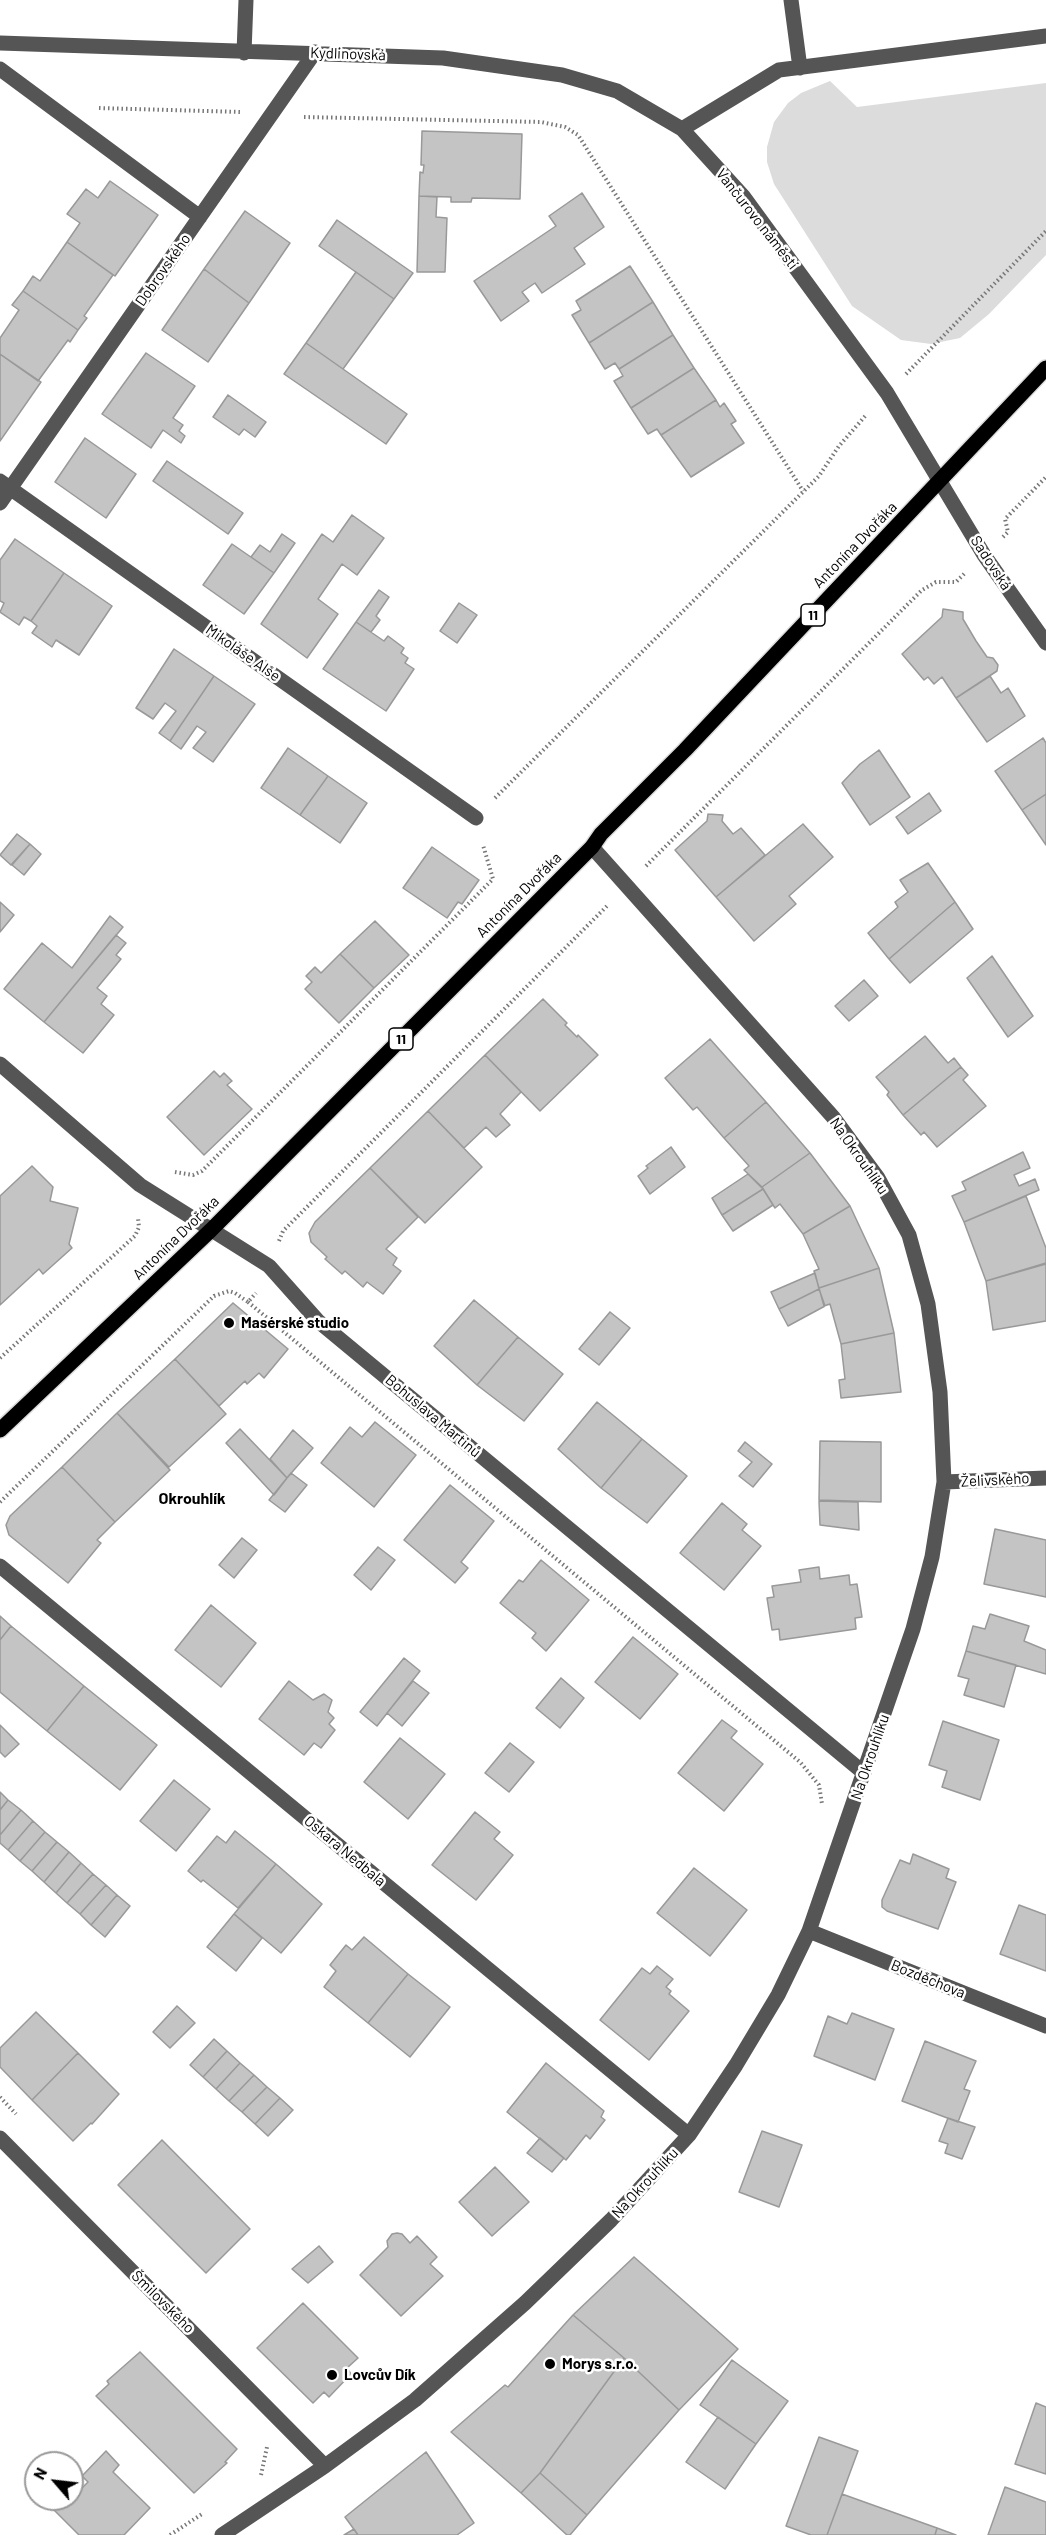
<!DOCTYPE html>
<meta charset="utf-8">
<style>
body{margin:0}
#map{position:relative;width:1046px;height:2535px;overflow:hidden;background:#fff;font-family:Barlow,sans-serif}
canvas{display:block}
.north{position:absolute;left:24px;top:2451px;width:60px;height:60px;box-sizing:border-box;background:#fff;border:2px solid #999;border-radius:50%;rotate:298deg;font-size:16px;font-weight:700;line-height:24px;text-align:center;color:#000}
.north::after{content:'';display:block;margin:auto;width:21px;height:27px;background:#000;clip-path:polygon(50% 0,100% 100%,50% 72%,0 100%)}
</style>
<div id="map">
<canvas width="1046" height="2535"></canvas>
<div class="north">N</div>
</div>
<script>
const context = document.querySelector('canvas').getContext('2d');
context.lineJoin = 'round';
function paint(path, color) {
  context.fillStyle = color;
  context.fill(path, 'evenodd');
}
function poly(rows) {
  const path = new Path2D();
  for (const r of rows) {
    path.moveTo(r[0], r[1]);
    for (let i = 2; i < r.length; i += 2) path.lineTo(r[i], r[i + 1]);
  }
  return path;
}
function stroke(path, color, width, dash) {
  context.strokeStyle = color;
  context.lineWidth = width;
  context.lineCap = dash ? 'butt' : 'round';
  context.setLineDash(dash || []);
  context.stroke(path);
}
function label(font, color, halo, rows, align = 'center') {
  context.font = font + ' Barlow,sans-serif';
  context.lineWidth = 5;
  context.setLineDash([]);
  context.textBaseline = 'middle';
  context.strokeStyle = halo;
  context.fillStyle = color;
  for (const [text, x, y, turn = 0] of rows) {
    context.save();
    context.translate(x, y);
    context.rotate((+turn || 0) * Math.PI / 180);
    context.textAlign = isNaN(turn) ? turn : align;
    if (halo) context.strokeText(text, 0, 0);
    context.fillText(text, 0, 0);
    context.restore();
  }
}
const green = poly([
 [830,81,857,107,1046,83,1046,255,989,314,960,338,931,344,901,340,852,306,774,184,767,162,767,147,774,122,788,103,801,93]
]);
const building = poly([
 [422,131,522,134,520,199,472,198,471,202,451,202,451,197,419,196,420,172,423,173,424,165,421,165,422,131],
 [110,181,158,215,115,276,67,242,80,223,67,214,86,189,98,198,110,181],
 [582,193,604,227,574,248,585,264,542,293,535,283,522,292,529,301,501,321,474,281,556,226,549,216,582,193],
 [419,196,437,197,436,217,447,218,445,272,417,272,419,196],
 [245,211,290,243,249,303,204,269,245,211],
 [337,220,413,273,394,299,319,246,337,220],
 [67,242,113,275,84,316,87,318,78,330,23,291,33,276,40,281,67,242],
 [630,266,653,302,589,343,572,315,581,310,576,301,630,266],
 [204,269,249,303,208,362,162,330,204,269],
 [356,272,394,299,343,369,306,343,356,272],
 [23,291,78,330,70,342,68,340,38,381,0,354,0,338,19,310,12,305,23,291],
 [653,302,673,335,619,369,615,363,605,369,589,343,653,302],
 [673,335,694,368,631,408,614,381,623,376,619,369,673,335],
 [306,343,407,414,386,444,284,374,306,343],
 [146,353,195,386,173,418,183,425,179,431,185,436,181,443,163,430,151,448,102,414,146,353],
 [0,354,41,382,0,441,0,354],
 [694,368,716,400,661,435,657,429,648,434,631,408,694,368],
 [228,395,266,422,255,437,244,429,239,435,213,417,228,395],
 [716,400,720,407,724,403,736,421,731,424,744,443,691,477,661,435,716,400],
 [85,438,136,474,106,518,55,482,85,438],
 [167,461,243,513,228,534,153,481,167,461],
 [352,515,384,538,357,575,342,564,318,599,338,614,307,658,261,624,322,534,333,542,352,515],
 [282,534,295,543,274,573,251,557,260,545,270,552,282,534],
 [15,539,64,573,31,621,24,617,19,625,0,612,4,603,0,601,0,560,15,539],
 [232,544,274,573,244,614,203,585,232,544],
 [64,573,112,606,79,655,56,640,52,647,32,633,37,626,31,621,64,573],
 [379,590,389,597,376,616,380,620,371,632,356,622,379,590],
 [459,603,477,615,457,643,440,631,459,603],
 [943,609,963,612,963,619,976,641,987,657,993,658,998,665,997,671,956,698,942,677,934,684,928,677,924,680,902,654,942,617,943,609],
 [356,622,384,641,388,636,404,648,401,653,408,658,405,663,414,669,386,711,323,669,356,622],
 [174,649,214,676,170,741,159,733,176,711,165,703,153,719,136,708,174,649],
 [214,676,255,704,213,762,193,748,206,732,197,726,181,749,170,741,214,676],
 [990,676,1001,693,1008,688,1025,716,987,742,956,698,990,676],
 [1043,738,1046,743,1046,794,1022,810,995,771,1043,738],
 [288,748,328,776,300,815,261,788,288,748],
 [879,750,910,797,870,825,842,783,860,764,879,750],
 [328,776,367,803,340,843,300,815,328,776],
 [929,793,941,811,908,834,896,817,929,793],
 [1046,794,1046,845,1022,810,1046,794],
 [708,814,723,815,722,821,733,834,741,828,765,855,716,897,675,850,707,821,708,814],
 [803,824,833,857,789,896,796,904,754,941,716,897,803,824],
 [17,834,30,844,11,865,0,855,17,834],
 [30,844,41,854,24,875,12,865,30,844],
 [432,847,479,880,462,904,458,902,447,918,403,888,432,847],
 [928,863,955,902,889,959,868,933,898,907,895,902,908,892,900,880,928,863],
 [0,902,14,915,0,932,0,902],
 [955,902,973,929,910,983,889,959,955,902],
 [110,916,123,927,44,1022,4,989,42,943,72,968,110,916],
 [375,921,409,955,374,988,340,954,375,921],
 [116,935,126,943,116,955,121,959,97,988,107,996,101,1004,114,1015,83,1053,44,1022,116,935],
 [340,954,374,988,339,1023,305,989,312,982,306,976,315,967,321,973,340,954],
 [992,956,1033,1016,1008,1037,967,978,992,956],
 [864,980,878,996,849,1021,835,1006,864,980],
 [543,999,567,1023,565,1025,577,1037,578,1035,598,1055,540,1111,485,1055,543,999],
 [925,1036,948,1063,954,1058,961,1067,903,1115,887,1095,889,1092,876,1077,925,1036],
 [710,1039,766,1102,724,1138,697,1107,693,1110,665,1078,710,1039],
 [485,1055,521,1092,500,1114,510,1125,496,1137,486,1127,464,1148,428,1111,485,1055],
 [961,1067,968,1075,963,1080,986,1106,937,1147,924,1132,921,1135,903,1115,961,1067],
 [214,1071,220,1077,224,1073,232,1081,227,1085,252,1109,204,1155,167,1117,214,1071],
 [766,1102,810,1153,762,1187,744,1170,749,1166,724,1138,766,1102],
 [428,1111,482,1167,425,1223,370,1168,428,1111],
 [671,1147,685,1167,650,1194,638,1176,648,1168,646,1166,671,1147],
 [1023,1152,1030,1168,1014,1175,1019,1186,1035,1179,1039,1190,964,1222,952,1196,966,1190,962,1182,1023,1152],
 [810,1153,850,1206,803,1234,780,1204,775,1208,762,1187,810,1153],
 [32,1166,53,1187,50,1201,78,1208,69,1244,72,1248,43,1274,39,1269,0,1305,0,1196,32,1166],
 [370,1168,418,1217,386,1249,397,1258,393,1265,401,1271,383,1294,367,1282,363,1287,345,1271,342,1274,325,1259,327,1257,311,1242,309,1233,315,1222,370,1168],
 [748,1174,763,1189,722,1215,712,1198,748,1174],
 [763,1189,773,1205,733,1231,722,1215,763,1189],
 [1026,1196,1046,1248,1046,1263,986,1281,964,1222,1026,1196],
 [850,1206,879,1268,819,1288,814,1271,819,1269,803,1234,850,1206],
 [1046,1264,1046,1321,993,1330,986,1281,1046,1264],
 [879,1268,894,1333,841,1344,830,1304,824,1306,819,1288,879,1268],
 [815,1273,819,1289,779,1309,771,1292,815,1273],
 [819,1289,825,1306,788,1326,779,1309,819,1289],
 [474,1300,518,1337,477,1385,434,1346,474,1300],
 [233,1303,288,1349,264,1378,259,1373,247,1384,245,1381,219,1406,175,1359,233,1303],
 [610,1312,630,1328,599,1365,579,1349,610,1312],
 [894,1333,901,1392,841,1398,839,1380,845,1379,841,1344,894,1333],
 [518,1337,563,1374,524,1421,477,1385,518,1337],
 [175,1359,226,1414,169,1467,117,1413,175,1359],
 [597,1402,642,1439,601,1488,558,1449,597,1402],
 [117,1413,170,1470,115,1522,62,1467,117,1413],
 [375,1422,416,1455,374,1507,321,1463,350,1427,362,1437,375,1422],
 [240,1429,287,1478,274,1495,226,1443,240,1429],
 [293,1430,313,1448,287,1478,270,1459,293,1430],
 [642,1439,687,1476,647,1523,601,1488,642,1439],
 [820,1441,881,1442,881,1502,819,1500,820,1441],
 [745,1442,772,1464,753,1487,739,1476,752,1462,738,1451,745,1442],
 [62,1467,115,1522,97,1540,101,1543,68,1583,9,1535,6,1525,10,1516,62,1467],
 [291,1473,307,1485,285,1512,269,1500,291,1473],
 [450,1485,494,1521,461,1562,468,1568,455,1583,404,1540,450,1485],
 [819,1501,858,1502,859,1530,820,1525,819,1501],
 [722,1503,747,1524,742,1530,761,1546,724,1590,680,1553,722,1503],
 [995,1529,1046,1540,1046,1597,984,1584,995,1529],
 [242,1538,257,1550,234,1578,219,1565,242,1538],
 [378,1547,395,1560,371,1590,354,1575,378,1547],
 [541,1560,589,1600,546,1651,532,1638,536,1633,500,1603,519,1580,523,1582,541,1560],
 [819,1567,820,1579,849,1575,850,1585,857,1584,862,1617,855,1618,856,1629,780,1640,779,1629,772,1630,767,1598,774,1597,772,1586,801,1582,799,1570,819,1567],
 [211,1605,256,1643,221,1687,175,1650,211,1605],
 [990,1614,1029,1626,1024,1641,1046,1650,1046,1674,966,1651,973,1626,985,1629,990,1614],
 [0,1616,11,1626,0,1640,0,1616],
 [11,1626,84,1686,47,1731,0,1692,0,1640,11,1626],
 [633,1637,678,1674,640,1719,595,1682,633,1637],
 [966,1651,1016,1665,1004,1707,964,1695,969,1679,958,1676,966,1651],
 [404,1658,420,1671,377,1726,360,1712,404,1658],
 [561,1678,584,1698,560,1728,536,1708,561,1678],
 [289,1681,313,1700,324,1694,332,1700,328,1712,334,1718,329,1724,335,1730,321,1748,314,1743,304,1755,259,1719,289,1681],
 [413,1681,429,1693,402,1726,387,1713,413,1681],
 [84,1686,157,1745,120,1790,47,1731,84,1686],
 [722,1720,737,1731,731,1738,763,1764,724,1811,678,1773,722,1720],
 [943,1721,999,1740,980,1800,942,1787,947,1771,929,1765,943,1721],
 [0,1725,19,1744,5,1757,0,1752,0,1725],
 [400,1738,445,1774,408,1819,364,1782,400,1738],
 [510,1743,534,1762,509,1792,485,1773,510,1743],
 [174,1780,210,1809,176,1851,140,1821,174,1780],
 [0,1792,8,1800,0,1810,0,1792],
 [8,1800,21,1810,0,1835,0,1810,8,1800],
 [21,1810,33,1821,8,1850,0,1843,0,1835,21,1810],
 [475,1812,500,1832,494,1839,513,1855,476,1900,432,1865,475,1812],
 [33,1821,45,1832,20,1861,8,1850,33,1821],
 [235,1831,276,1864,238,1908,203,1880,201,1882,188,1871,217,1836,226,1843,235,1831],
 [45,1832,57,1842,32,1871,20,1861,45,1832],
 [57,1842,69,1852,44,1882,32,1871,57,1842],
 [69,1852,81,1863,56,1893,44,1882,69,1852],
 [913,1854,949,1869,946,1878,956,1882,938,1929,887,1911,882,1907,882,1900,900,1860,910,1864,913,1854],
 [81,1863,93,1874,67,1903,56,1893,81,1863],
 [276,1864,322,1904,281,1953,234,1914,276,1864],
 [694,1868,747,1910,710,1956,657,1913,694,1868],
 [93,1874,106,1885,80,1914,67,1903,93,1874],
 [106,1885,117,1895,91,1925,80,1914,106,1885],
 [117,1895,130,1906,105,1937,91,1925,117,1895],
 [1019,1905,1046,1915,1046,1971,1000,1954,1019,1905],
 [234,1914,262,1938,236,1971,207,1947,234,1914],
 [364,1937,408,1974,368,2023,324,1987,336,1971,330,1965,346,1945,352,1950,364,1937],
 [657,1966,673,1979,666,1987,671,1991,669,1994,689,2011,649,2060,600,2020,642,1968,650,1974,657,1966],
 [408,1974,450,2007,410,2057,368,2023,408,1974],
 [177,2006,195,2023,170,2048,153,2032,177,2006],
 [36,2012,78,2053,32,2100,0,2067,0,2048,36,2012],
 [852,2013,894,2029,875,2080,814,2056,828,2016,847,2024,852,2013],
 [214,2039,227,2051,203,2077,190,2065,214,2039],
 [925,2041,976,2061,964,2089,970,2091,958,2122,902,2101,925,2041],
 [227,2051,240,2063,216,2089,203,2077,227,2051],
 [78,2053,119,2094,92,2124,91,2123,73,2141,32,2100,78,2053],
 [240,2063,254,2075,229,2101,216,2089,240,2063],
 [546,2063,604,2111,601,2117,605,2120,590,2139,586,2135,566,2160,507,2112,546,2063],
 [254,2075,267,2087,242,2112,229,2101,254,2075],
 [267,2087,280,2098,255,2124,242,2112,267,2087],
 [280,2098,293,2110,268,2136,255,2124,280,2098],
 [948,2118,975,2127,962,2159,945,2153,948,2144,939,2141,948,2118],
 [762,2131,802,2145,779,2207,739,2192,762,2131],
 [540,2138,564,2158,552,2172,527,2153,540,2138],
 [162,2140,250,2229,206,2273,118,2185,162,2140],
 [495,2167,529,2202,492,2236,459,2202,495,2167],
 [397,2233,402,2234,410,2243,417,2236,437,2257,430,2264,443,2276,401,2316,360,2275,388,2247,387,2241,392,2234,397,2233],
 [319,2246,333,2262,308,2283,292,2269,319,2246],
 [634,2257,738,2349,679,2410,624,2358,573,2315,634,2257],
 [303,2303,358,2358,347,2368,351,2374,329,2397,324,2392,313,2403,257,2348,303,2303],
 [573,2315,624,2358,540,2473,521,2493,451,2432,505,2385,508,2387,573,2315],
 [140,2352,237,2449,225,2462,227,2463,194,2493,96,2396,109,2384,107,2381,140,2352],
 [624,2358,679,2410,587,2515,540,2473,624,2358],
 [732,2360,788,2401,756,2444,700,2405,732,2360],
 [1036,2403,1046,2407,1046,2474,1015,2464,1036,2403],
 [718,2417,756,2444,725,2489,686,2462,718,2417],
 [819,2437,858,2451,827,2535,811,2535,786,2526,819,2437],
 [106,2451,119,2465,113,2472,150,2508,124,2535,79,2535,54,2510,65,2499,72,2499,72,2492,76,2494,88,2482,82,2476,106,2451],
 [426,2452,474,2523,457,2535,358,2535,345,2517,426,2452],
 [540,2473,587,2515,570,2535,567,2535,521,2493,540,2473],
 [1005,2487,1046,2502,1046,2535,988,2535,1005,2487],
 [842,2494,937,2528,935,2535,827,2535,842,2494],
 [937,2528,956,2535,935,2535,937,2528],
 [354,2529,358,2535,344,2535,354,2529]
]);
const path = poly([
 [99,108,241,112],
 [304,117,541,122,565,127,578,135,803,491],
 [906,374,1046,231],
 [1003,537,1008,532,1005,519,1046,477],
 [495,798,819,476,839,446,867,414],
 [646,866,922,590,936,582,956,582,965,573],
 [175,1172,193,1175,202,1171,493,879,483,845],
 [279,1241,283,1231,293,1221,607,906],
 [248,1302,800,1762,819,1785,822,1804],
 [0,1358,135,1236,139,1227,138,1218],
 [0,1502,214,1296,229,1291,235,1293,248,1302,256,1293],
 [0,2097,16,2114],
 [261,2475,267,2447],
 [170,2535,202,2514]
]);
const minor = poly([
 [791,0,800,68],
 [0,43,443,58,562,75,617,91,682,129,743,196,887,393,984,555,1046,643],
 [244,53,246,0],
 [0,69,200,217],
 [682,129,779,70,1046,36],
 [0,481,476,818],
 [0,503,315,52],
 [0,1064,140,1185,269,1266,318,1321,864,1773],
 [944,1482,1046,1478],
 [0,1566,689,2135],
 [809,1931,1046,2026],
 [0,2138,325,2466],
 [222,2535,325,2466,415,2400,525,2303,611,2220,689,2135,736,2065,778,1995,809,1931,913,1629,932,1557,944,1482,940,1392,928,1304,909,1235,878,1178,833,1117,592,847]
]);
const major = poly([
 [0,1430,211,1230,592,847,601,834,685,750,1046,368]
]);
const markers = [
 [229,1323,6,"#000"],
 [550,2364,6,"#000"],
 [332,2375,6,"#000"]
];
const shields = [
 [813,615,24],
 [401,1039,24]
];
const shieldNames = [
 ["11",813,615],
 ["11",401,1039]
];
const streetNames = [
 ["Kydlinovská",348,54,2],
 ["Vančurovo náměstí",757,219,52],
 ["Dobrovského",163,270,-55],
 ["Antonína Dvořáka",855,545,-46],
 ["Sadovská",991,563,57],
 ["Mikoláše Alše",243,653,35],
 ["Antonína Dvořáka",519,895,-45],
 ["Na Okrouhlíku",859,1156,55],
 ["Antonína Dvořáka",176,1238,-44],
 ["Bohuslava Martinů",433,1416,40],
 ["Želivského",995,1480,-3],
 ["Na Okrouhlíku",870,1757,-71],
 ["Oskara Nedbala",345,1851,40],
 ["Bozděchova",928,1979,22],
 ["Na Okrouhlíku",645,2183,-47],
 ["Šmilovského",163,2302,45]
];
const poiNames = [
 ["Masérské studio",241,1323],
 ["Morys s.r.o.",562,2364],
 ["Lovcův Dík",344,2375]
];
const neighbourhoodNames = [
 ["Okrouhlík",192,1499]
];
paint(green, '#dcdcdc');
paint(building, '#c4c4c4');
stroke(building, '#999', 1.5);
stroke(major, '#dbdbdb', 18);
stroke(path, '#777', 4, [1.5, 3]);
stroke(minor, '#555', 15);
stroke(major, '#000', 15);
for (const [x, y, r, color] of markers) {
  const dot = new Path2D();
  dot.arc(x, y, r, 0, 2 * Math.PI);
  context.fillStyle = color;
  context.fill(dot);
  stroke(dot, '#fff', 2);
}
for (const [x, y, w] of shields) {
  const box = new Path2D();
  box.roundRect(x - w / 2, y - 11, w, 22, 4.5);
  context.fillStyle = '#fff';
  context.fill(box);
  stroke(box, '#000', 1.5);
}
label('bold 14px', '#000', null, shieldNames);
label('15px', '#000', '#fff', streetNames);
label('bold 15px', '#000', '#fff', poiNames, 'left');
label('bold 16px', '#000', '#fff', neighbourhoodNames);
</script>
